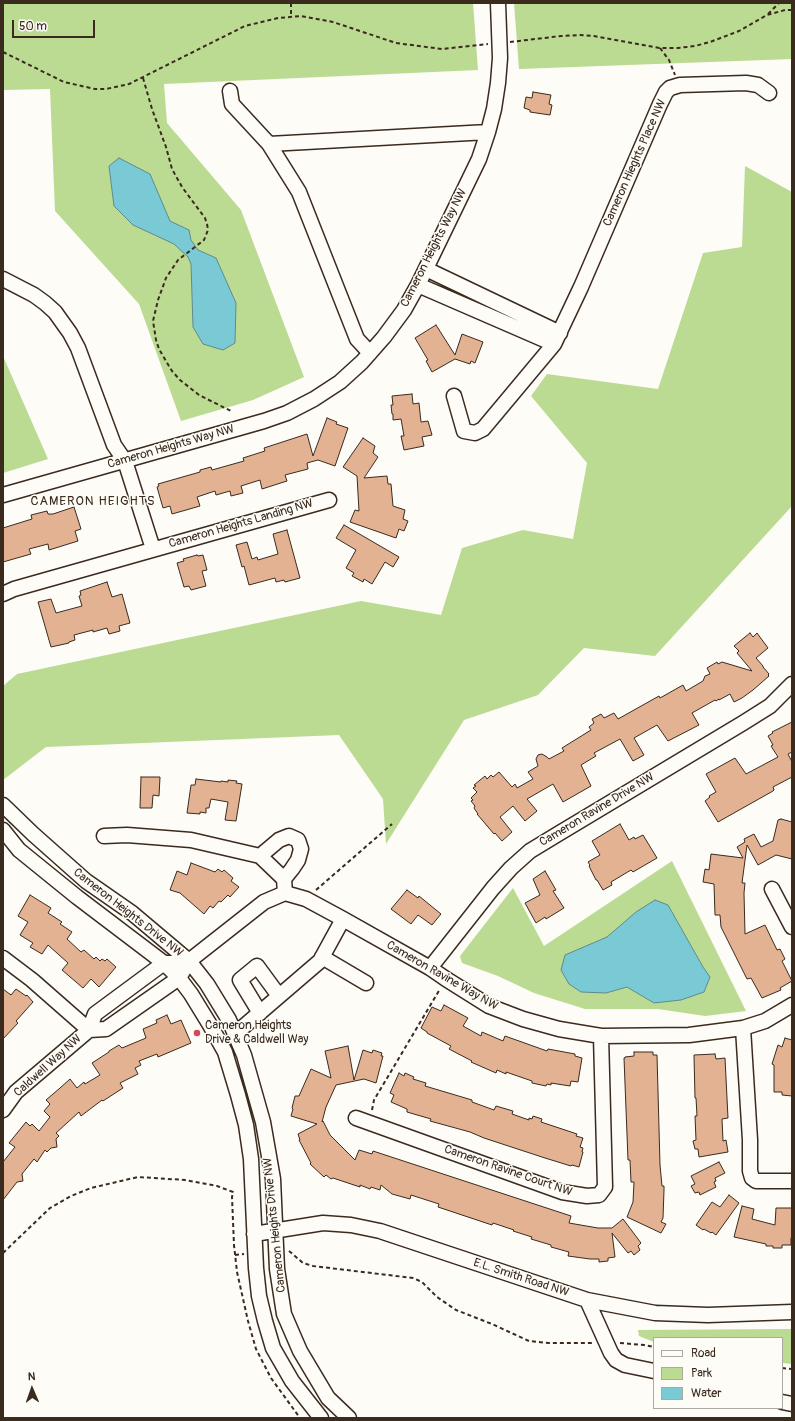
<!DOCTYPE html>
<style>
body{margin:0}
#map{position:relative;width:795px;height:1421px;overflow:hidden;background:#fdfcf7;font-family:Pangolin,sans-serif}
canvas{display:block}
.frame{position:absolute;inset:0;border:4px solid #3b2a1e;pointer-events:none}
.legend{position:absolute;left:653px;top:1337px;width:130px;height:72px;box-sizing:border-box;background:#fdfcf7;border:1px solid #afa8a0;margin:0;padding:5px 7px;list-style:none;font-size:12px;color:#3b2a1e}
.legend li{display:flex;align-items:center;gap:8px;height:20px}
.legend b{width:20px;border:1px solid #afa8a0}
.north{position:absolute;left:12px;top:1369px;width:40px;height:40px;-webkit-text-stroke:3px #fdfcf7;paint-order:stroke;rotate:358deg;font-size:11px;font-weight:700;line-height:16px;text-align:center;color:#3b2a1e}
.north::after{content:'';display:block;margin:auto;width:14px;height:18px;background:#3b2a1e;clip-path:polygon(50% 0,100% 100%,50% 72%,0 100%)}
.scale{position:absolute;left:12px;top:20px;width:83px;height:18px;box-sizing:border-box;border:2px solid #3b2a1e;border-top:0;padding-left:5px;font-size:12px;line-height:14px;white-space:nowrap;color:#3b2a1e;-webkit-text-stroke:3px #fdfcf7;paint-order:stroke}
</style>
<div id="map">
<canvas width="795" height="1421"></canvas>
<div class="frame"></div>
<ul class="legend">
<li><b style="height:5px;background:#fdfcf7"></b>Road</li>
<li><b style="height:11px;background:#bbda92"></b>Park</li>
<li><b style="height:11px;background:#7acad6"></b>Water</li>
</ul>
<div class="north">N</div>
<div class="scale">50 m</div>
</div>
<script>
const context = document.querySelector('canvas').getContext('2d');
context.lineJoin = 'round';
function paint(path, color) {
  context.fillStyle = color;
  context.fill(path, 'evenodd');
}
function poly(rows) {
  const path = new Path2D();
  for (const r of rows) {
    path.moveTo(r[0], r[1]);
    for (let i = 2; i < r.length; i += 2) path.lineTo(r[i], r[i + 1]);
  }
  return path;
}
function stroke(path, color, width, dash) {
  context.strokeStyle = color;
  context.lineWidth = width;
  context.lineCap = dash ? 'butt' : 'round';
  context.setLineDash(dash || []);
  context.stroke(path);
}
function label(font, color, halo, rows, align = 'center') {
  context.font = font + ' Pangolin,sans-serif';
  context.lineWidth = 3;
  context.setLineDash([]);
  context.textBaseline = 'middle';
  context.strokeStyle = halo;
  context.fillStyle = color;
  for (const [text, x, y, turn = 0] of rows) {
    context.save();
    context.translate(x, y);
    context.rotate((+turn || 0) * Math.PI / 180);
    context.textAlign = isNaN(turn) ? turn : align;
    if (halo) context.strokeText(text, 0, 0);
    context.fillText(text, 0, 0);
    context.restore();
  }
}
const green = poly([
 [3,3,473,3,478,70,164,84,167,123,241,210,304,377,253,400,181,421,139,304,55,211,50,89,3,90],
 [514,3,792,3,792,59,519,69],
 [745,166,792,192,792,506,655,656,584,648,538,695,464,720,386,844,383,799,339,735,46,747,3,780,3,686,17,674,361,601,441,615,462,548,523,530,573,539,587,463,531,396,547,374,658,389,703,253,742,247],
 [3,356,48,459,3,473],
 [672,861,746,1011,705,1016,658,1009,585,1009,534,993,498,976,462,963,460,956,513,888,544,946],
 [792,1329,792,1364,782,1363,782,1338,654,1338,654,1342,639,1336,638,1330]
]);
const water = poly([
 [119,158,150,174,170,221,189,230,191,240,198,250,216,258,236,303,235,343,223,350,203,344,193,327,191,264,188,257,174,244,133,225,114,206,109,166,119,158],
 [655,900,668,905,703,967,710,977,704,992,681,1000,654,1003,627,987,606,993,581,992,569,984,561,970,565,955,607,937,636,912,655,900]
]);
const building = poly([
 [533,92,551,95,549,104,552,105,550,115,530,112,530,110,524,108,526,97,532,98,533,92],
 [436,325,455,355,462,334,483,342,475,363,471,361,470,364,455,359,432,372,426,361,428,360,415,338,436,325],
 [412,394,413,404,419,403,421,422,428,421,432,435,422,437,424,446,404,450,401,436,404,436,401,419,393,420,393,414,392,414,391,405,393,405,392,396,412,394],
 [327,418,337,422,336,424,348,428,335,466,318,460,307,463,308,469,285,475,287,481,262,489,260,480,241,486,243,493,231,496,230,491,216,495,215,491,197,497,200,506,172,514,170,506,163,508,157,487,159,486,158,484,200,472,200,470,211,467,212,470,244,461,243,458,265,451,264,448,307,434,313,456,327,418],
 [363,438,375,446,373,453,378,457,364,478,387,476,388,484,391,484,393,506,405,510,403,519,408,521,404,531,399,529,396,538,350,522,355,510,359,511,357,476,343,467,363,438],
 [74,507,81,529,75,531,78,541,49,550,48,544,29,549,31,554,3,562,3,528,32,519,31,515,47,511,48,514,53,514,74,507],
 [344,525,399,557,393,567,385,562,372,584,364,579,363,582,352,576,354,573,346,568,356,550,336,538,344,525],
 [287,530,300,578,285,582,284,580,276,582,275,578,249,585,244,566,242,567,236,545,247,542,252,559,257,557,258,560,278,554,273,534,287,530],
 [197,555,198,556,203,555,207,570,202,571,206,586,191,590,189,586,184,587,177,563,184,561,183,559,197,555],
 [107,582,112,597,122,594,130,623,119,626,120,631,109,634,107,628,93,632,93,630,74,635,75,640,69,642,69,643,51,647,38,602,51,599,56,613,82,606,79,596,81,595,80,591,107,582],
 [750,633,753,637,757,633,768,648,756,658,763,666,763,667,769,674,768,675,769,676,753,690,742,698,734,702,730,694,719,700,719,699,716,701,715,700,692,713,699,725,668,741,657,725,634,738,644,755,633,761,620,739,594,753,596,756,581,765,591,786,563,802,553,784,527,799,537,811,525,821,513,806,500,817,512,832,502,841,495,833,494,834,477,814,478,814,474,808,475,806,471,801,473,800,471,798,477,792,473,788,476,786,474,785,485,776,487,779,491,775,493,777,499,772,512,787,515,784,517,788,533,779,528,772,538,766,536,759,538,755,542,754,547,757,549,759,564,751,562,748,591,730,589,727,594,723,592,719,601,714,604,718,614,713,618,719,659,696,660,698,683,685,686,691,703,681,705,676,710,674,707,668,717,662,718,664,722,662,752,671,737,653,739,651,734,646,750,633],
 [792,722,792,752,788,754,792,762,792,777,773,787,774,790,773,791,718,822,705,801,710,797,709,796,716,792,706,774,735,758,746,774,778,757,771,746,773,745,768,736,773,733,772,732,792,722],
 [141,777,160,777,159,796,153,795,152,808,140,808,141,777],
 [196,779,221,782,221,781,228,782,228,780,237,781,236,783,242,784,236,821,225,820,228,802,211,799,209,808,206,808,206,813,200,812,200,814,187,813,191,785,195,785,196,779],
 [781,819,792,822,792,859,776,855,758,865,747,845,742,883,745,883,744,893,745,934,765,925,777,950,780,949,785,959,782,961,792,981,780,988,781,990,762,998,751,978,747,979,721,927,720,915,715,915,714,884,703,882,705,869,709,870,711,854,743,858,737,847,745,842,744,839,754,834,761,847,773,841,778,820,781,819],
 [620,824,629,840,634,837,635,839,643,835,657,858,633,872,631,870,611,882,612,885,603,890,597,880,596,880,589,866,590,865,588,862,600,855,592,841,620,824],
 [191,863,215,872,218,869,222,872,224,870,233,878,231,881,239,887,230,897,228,895,221,902,219,901,213,908,210,906,204,914,180,893,170,890,177,871,187,875,191,863],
 [545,871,556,890,553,891,564,908,546,919,545,917,536,923,525,903,540,895,533,879,545,871],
 [407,890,418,898,419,896,441,914,432,925,418,915,411,924,391,909,407,890],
 [30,895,51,908,48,913,62,922,60,924,72,932,67,939,81,952,84,950,94,959,96,957,100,961,102,959,105,961,107,959,116,967,99,987,91,979,83,988,62,970,68,963,48,945,42,954,30,947,33,943,20,935,28,922,18,916,30,895],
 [3,989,11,995,16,989,26,996,27,995,33,1002,16,1021,18,1023,3,1039,3,989],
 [444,1005,468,1018,463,1026,481,1036,482,1032,503,1041,505,1036,547,1051,548,1049,575,1054,575,1056,582,1058,578,1082,571,1081,570,1086,551,1083,551,1085,547,1084,546,1086,532,1083,532,1081,506,1072,506,1074,497,1070,496,1073,471,1062,472,1061,449,1049,451,1046,427,1033,427,1032,421,1028,432,1007,441,1011,444,1005],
 [167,1015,171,1024,181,1020,191,1043,158,1057,157,1054,139,1061,141,1065,135,1068,138,1074,120,1083,123,1088,103,1101,102,1100,81,1116,79,1112,56,1133,59,1136,56,1139,57,1147,51,1148,47,1152,45,1150,37,1162,34,1159,22,1174,23,1181,17,1182,3,1200,3,1162,15,1147,9,1143,26,1122,30,1126,32,1124,39,1131,50,1117,44,1111,50,1104,46,1100,60,1088,70,1079,77,1088,84,1082,85,1084,100,1075,92,1063,109,1052,109,1051,119,1045,122,1048,146,1038,143,1029,157,1023,156,1020,167,1015],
 [785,1038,792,1040,792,1096,782,1095,782,1092,774,1092,774,1065,772,1064,778,1045,782,1047,785,1038],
 [348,1046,354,1080,363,1050,372,1053,373,1050,382,1053,381,1056,383,1056,376,1083,364,1079,336,1085,326,1107,322,1122,323,1121,330,1135,355,1160,359,1150,372,1154,373,1151,571,1216,569,1223,598,1228,612,1228,623,1219,641,1243,638,1246,640,1250,634,1255,631,1251,628,1253,612,1233,615,1257,608,1258,608,1261,599,1262,599,1259,590,1259,568,1256,569,1252,551,1247,551,1245,531,1239,532,1237,513,1231,514,1230,493,1223,492,1225,438,1207,439,1204,411,1195,410,1199,392,1194,381,1185,380,1190,371,1187,370,1189,360,1185,360,1187,333,1178,331,1179,326,1175,324,1177,310,1164,311,1163,299,1140,300,1140,298,1134,317,1124,291,1116,293,1109,292,1108,295,1096,299,1096,311,1069,331,1078,325,1051,348,1046],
 [634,1052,653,1052,653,1055,657,1055,660,1165,662,1186,664,1186,664,1190,663,1218,661,1222,666,1224,661,1233,627,1217,633,1202,634,1182,631,1182,630,1160,628,1160,624,1058,625,1058,625,1057,634,1056,634,1052],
 [715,1054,716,1059,725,1058,728,1118,722,1119,723,1141,726,1140,728,1152,699,1157,698,1149,695,1149,693,1141,696,1140,695,1116,697,1116,696,1098,695,1098,694,1055,715,1054],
 [399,1073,404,1076,405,1073,414,1077,413,1079,426,1083,425,1086,472,1100,472,1102,494,1110,496,1106,513,1111,512,1114,529,1120,529,1118,532,1119,533,1116,542,1119,541,1122,577,1134,576,1136,583,1138,580,1147,583,1148,582,1152,583,1152,579,1167,572,1165,571,1166,545,1158,484,1138,470,1132,430,1121,431,1119,407,1112,407,1109,391,1102,394,1095,390,1093,399,1073],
 [719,1162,725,1173,715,1178,716,1181,714,1182,716,1187,700,1195,699,1192,695,1193,691,1186,695,1184,691,1176,719,1162],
 [729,1195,739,1203,716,1235,712,1232,711,1233,704,1229,703,1230,696,1225,712,1202,720,1207,729,1195],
 [742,1206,754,1209,752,1219,775,1225,776,1208,792,1208,792,1237,791,1238,791,1245,782,1245,782,1248,773,1248,773,1246,766,1246,766,1244,734,1237,742,1206]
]);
const path = poly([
 [291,3,291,17],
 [768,14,779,3],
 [510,42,561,36,580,35,594,36,660,48,678,48,695,46,710,42,739,31,767,15,785,10,792,10],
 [660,48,669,60,675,75],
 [3,52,64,82,95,89,106,89,129,84,245,26,278,18,301,16,333,22,396,43,442,49,488,44],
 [143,78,152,109,166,147,172,169,182,187,205,218,207,224,208,230,204,240,178,260,166,278,158,300,153,321,156,340,159,349,166,361,172,371,180,380,199,395,233,412],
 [316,890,392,824],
 [372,1110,374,1100,440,989],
 [289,1251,303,1263,313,1266,413,1278,422,1282,437,1297,456,1310,492,1324,529,1341,549,1343,593,1343],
 [3,1253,50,1208,71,1196,91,1188,138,1177,185,1180,217,1186,233,1192,232,1197,234,1245,237,1272,248,1321,256,1349,271,1378,300,1418],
 [235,1255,244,1254],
 [620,1343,644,1345,654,1347],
 [782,1368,792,1369]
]);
const minor = poly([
 [230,91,232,104,269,144,299,192,357,339,370,353],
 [269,144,488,132],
 [426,269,560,333],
 [3,279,34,295,45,303,55,312,70,333,78,348,114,445,125,461,153,549],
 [418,285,554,344],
 [454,396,464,431,475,433,483,429,554,344,581,287,660,104,666,92,670,88,680,85,746,83,758,85,769,93],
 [3,495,264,421,287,413,314,399,340,382,362,362,384,337,404,310,418,285,479,159,488,132,494,109,498,83,500,58,498,3],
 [3,594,14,589,329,500],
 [3,805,33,834,86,881,132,913,189,961,207,984,229,1020,244,1055,263,1122,273,1179,277,1269,284,1314,300,1351,328,1398,349,1418],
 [3,830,19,850,77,897,164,963,179,978,191,994,210,1025,225,1052,238,1095,246,1125,251,1159,256,1268,259,1296,265,1321,273,1348,292,1381,321,1418],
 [104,836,127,835,191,840,260,856,284,879,285,893],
 [260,856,279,840,289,836,298,840,301,849,298,860,292,869,284,879],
 [772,889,792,927],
 [322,957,366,983],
 [3,958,32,980,89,1030,106,1029,179,978,189,961,264,902,285,893,306,899,343,919,430,968,446,979,489,1006,523,1019,559,1029,601,1036,689,1035,743,1028,765,1021,792,1005],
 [430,968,493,888,511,868,530,851,558,834,743,723,770,706,792,684],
 [260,1013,240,980,257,966,279,996],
 [743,1028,750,1140,750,1171,752,1178,756,1181,792,1181],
 [235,1034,320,961,343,919],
 [3,1110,16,1092,89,1030,95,1014,164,963,173,963],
 [356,1118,562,1192,587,1196,599,1195,605,1187,601,1036],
 [254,1234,323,1223,351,1225,380,1231,587,1300,655,1313,708,1315,792,1312],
 [587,1300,611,1353,616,1360,625,1365,654,1371],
 [782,1402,792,1404]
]);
const markers = [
 [197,1033,4,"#d1495b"]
];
const streetNames = [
 ["Cameron Hieghts Place NW",635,163,-66],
 ["Cameron Heights Way NW",434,248,-63],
 ["Cameron Heights Way NW",171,447,-16],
 ["Cameron Heights Landing NW",241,524,-16],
 ["Cameron Ravine Drive NW",597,810,-31],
 ["Cameron Heights Drive NW",128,913,38],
 ["Cameron Ravine Way NW",442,976,30],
 ["Caldwell Way NW",48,1066,-42],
 ["Cameron Ravine Court NW",508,1171,19],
 ["Cameron Heights Drive NW",275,1225,-96],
 ["E.L. Smith Road NW",521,1278,18]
];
const poiNames = [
 ["Cameron Heights",205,1026],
 ["Drive & Caldwell Way",205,1040]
];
const neighbourhoodNames = [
 ["CAMERON HEIGHTS",93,502]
];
paint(green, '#bbda92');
paint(water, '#7acad6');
stroke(water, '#618a8c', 1);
paint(building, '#e2b293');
stroke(building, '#3b2a1e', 1);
stroke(minor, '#3b2a1e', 17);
stroke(path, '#3b2a1e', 2, [4, 3]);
stroke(minor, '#fdfcf7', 14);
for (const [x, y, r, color] of markers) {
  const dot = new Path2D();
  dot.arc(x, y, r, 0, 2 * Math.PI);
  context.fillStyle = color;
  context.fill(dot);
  stroke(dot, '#fdfcf7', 1.5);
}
label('12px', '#3b2a1e', '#fdfcf7', streetNames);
label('12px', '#3b2a1e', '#fdfcf7', poiNames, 'left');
context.letterSpacing = '1px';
label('13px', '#3b2a1e', '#fdfcf7', neighbourhoodNames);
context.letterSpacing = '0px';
</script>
